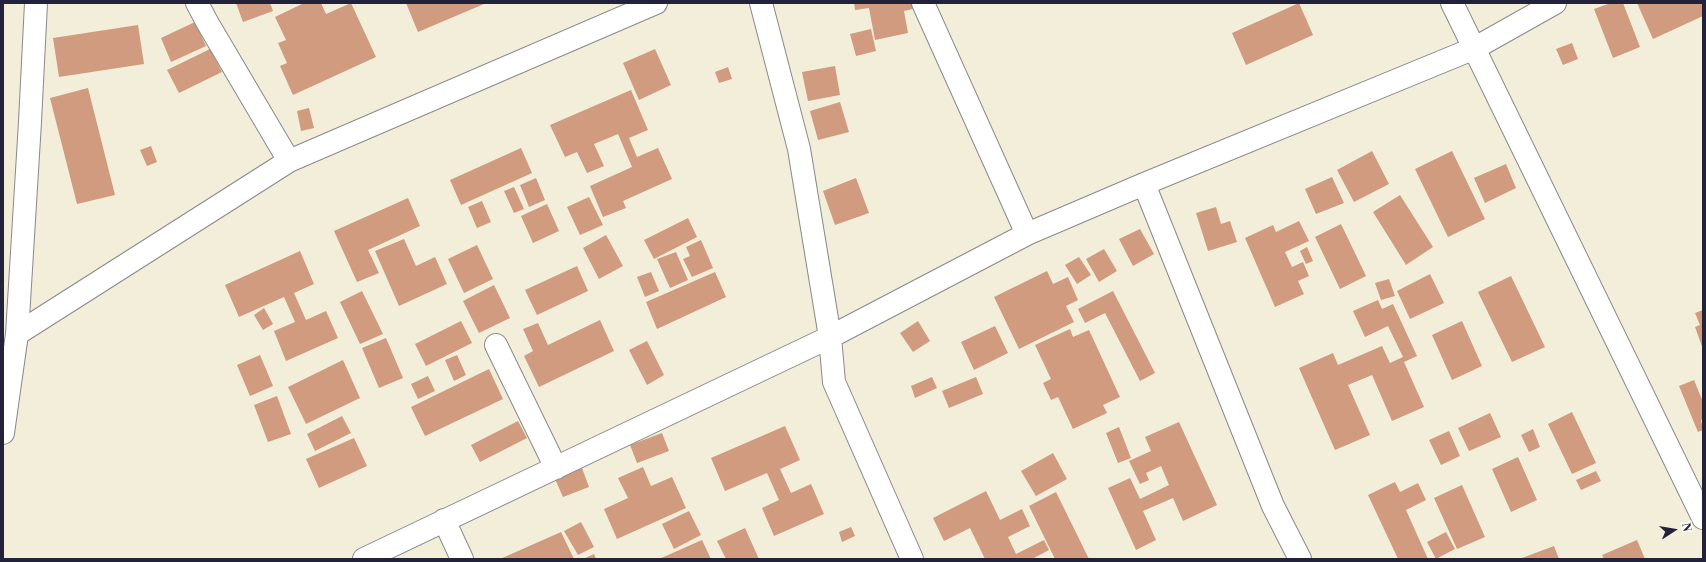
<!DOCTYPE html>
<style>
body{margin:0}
#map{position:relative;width:1706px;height:562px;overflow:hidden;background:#f2eeda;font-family:"Libre Bodoni",serif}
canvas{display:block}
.frame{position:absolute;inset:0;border:4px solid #22223b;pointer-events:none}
.north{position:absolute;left:1654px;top:510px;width:40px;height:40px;-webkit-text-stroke:3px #fdfcf7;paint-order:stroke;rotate:78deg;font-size:11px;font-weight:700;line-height:16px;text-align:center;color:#22223b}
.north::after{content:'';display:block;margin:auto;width:14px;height:18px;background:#22223b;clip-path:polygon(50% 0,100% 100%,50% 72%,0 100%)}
</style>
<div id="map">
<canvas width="1706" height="562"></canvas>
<div class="frame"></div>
<div class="north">N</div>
</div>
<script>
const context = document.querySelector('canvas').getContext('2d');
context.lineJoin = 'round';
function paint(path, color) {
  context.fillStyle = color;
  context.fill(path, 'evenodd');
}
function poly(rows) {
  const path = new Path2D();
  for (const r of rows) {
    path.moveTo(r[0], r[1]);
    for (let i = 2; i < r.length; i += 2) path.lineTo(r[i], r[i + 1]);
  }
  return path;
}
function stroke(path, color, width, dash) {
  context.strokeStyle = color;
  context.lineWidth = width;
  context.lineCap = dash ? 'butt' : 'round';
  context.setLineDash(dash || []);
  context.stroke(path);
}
const building = poly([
 [236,3,270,3,273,11,243,22],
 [304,3,321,3,326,14,351,3,376,57,293,95,280,66,287,63,278,43,286,40,275,17],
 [406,3,483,3,484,4,418,32],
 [854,3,916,3,917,8,904,11,908,33,875,40,869,8,855,10],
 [1299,3,1313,35,1246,65,1232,33],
 [1611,3,1623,3,1640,47,1613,58,1594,9],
 [1637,3,1703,3,1703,16,1653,39],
 [195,22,206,46,171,62,161,38],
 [138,25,144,64,59,77,53,38],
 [871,29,876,51,856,56,850,34],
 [1572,43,1578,59,1563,65,1556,49],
 [210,49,222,72,179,93,167,70],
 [655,49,671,85,639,100,623,63],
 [835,66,840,95,808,101,802,72],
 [728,67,732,79,719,83,715,72],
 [88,88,115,195,77,204,50,98],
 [631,90,648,130,629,138,637,157,658,148,672,179,623,201,626,208,603,217,590,186,632,167,618,134,594,144,604,166,587,173,577,152,565,157,550,125],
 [840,102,849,132,818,140,810,111],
 [309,108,314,128,301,131,297,111],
 [151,146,157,162,147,166,140,150],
 [521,148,532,173,461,205,450,180],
 [1372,151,1389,184,1354,202,1337,170],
 [1452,151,1485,219,1448,237,1415,169],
 [1506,164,1516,188,1485,203,1474,178],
 [1332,177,1344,203,1316,214,1305,189],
 [536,178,545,200,529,207,520,185],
 [856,178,869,213,835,225,823,191],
 [514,187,524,209,514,213,504,191],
 [1400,195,1433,247,1406,265,1373,212],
 [589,197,603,225,580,235,567,207],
 [408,198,420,226,368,250,379,273,357,282,334,231],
 [482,201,491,222,477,228,468,207],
 [547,204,559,231,533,243,521,216],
 [1216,207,1221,224,1230,221,1237,242,1208,251,1196,213],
 [688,218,697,237,654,259,644,240],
 [1299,221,1309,241,1285,252,1292,267,1303,262,1309,276,1298,281,1304,294,1275,307,1245,238,1273,225,1276,232],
 [1341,224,1366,276,1340,289,1315,237],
 [1140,229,1154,254,1133,266,1119,239],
 [606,235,623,266,599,279,583,248],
 [404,239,416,266,435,257,447,284,399,306,375,251],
 [701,240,713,268,692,277,683,259,690,256,686,247],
 [477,245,493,279,464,293,448,259],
 [1307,247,1313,261,1306,264,1300,251],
 [1104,249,1117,271,1099,282,1086,259],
 [300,251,314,284,294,293,306,320,326,311,338,338,286,361,274,331,295,322,284,297,239,317,225,285],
 [676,252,688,280,670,288,657,259],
 [1079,257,1091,275,1077,284,1065,265],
 [577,266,588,291,537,315,525,290],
 [1047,271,1053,284,1068,277,1078,300,1066,306,1074,322,1019,349,994,297],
 [651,272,659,291,645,297,637,277],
 [715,272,726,297,657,329,646,302],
 [1430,274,1444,303,1410,319,1397,291],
 [1511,276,1545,347,1512,362,1478,292],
 [1389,279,1395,296,1381,300,1375,283],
 [494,285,510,318,479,333,463,301],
 [362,291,383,334,360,344,340,302],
 [1113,291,1155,373,1140,381,1105,313,1085,323,1078,309],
 [1378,300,1382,309,1393,304,1417,356,1404,362,1424,407,1392,421,1372,375,1348,385,1370,435,1335,450,1299,368,1333,353,1338,365,1382,346,1390,363,1403,357,1388,326,1365,337,1353,311],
 [264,308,273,324,263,330,254,315],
 [1703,310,1703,349,1695,327,1700,325,1695,313],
 [600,320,614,351,539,387,524,356,533,351,523,329,538,323,548,345],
 [461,321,472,343,426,366,415,344],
 [918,321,930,341,913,352,900,333],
 [1462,321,1482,366,1452,380,1432,335],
 [995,326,1008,353,974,370,961,342],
 [1070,329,1073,337,1089,330,1120,397,1103,405,1107,413,1073,429,1058,397,1051,400,1043,383,1051,379,1035,345],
 [386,338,403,378,379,388,362,348],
 [647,341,664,375,647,385,629,350],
 [260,355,273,386,250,396,237,365],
 [457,355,466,375,454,381,445,360],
 [343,360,360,398,306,424,288,387],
 [489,369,503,399,425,436,411,407],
 [428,376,435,391,418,399,411,384],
 [932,377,937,388,915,398,911,386],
 [976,377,983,394,949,408,942,391],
 [1694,380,1703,402,1703,419,1701,420,1703,430,1698,432,1679,386],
 [277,396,291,434,268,442,254,405],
 [1572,412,1596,463,1572,474,1548,424],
 [1490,413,1501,437,1469,451,1458,428],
 [342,416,351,433,315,451,307,434],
 [518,421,527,438,480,462,471,445],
 [1179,422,1217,505,1183,521,1173,498,1143,511,1156,540,1136,550,1108,488,1130,478,1140,499,1169,485,1161,466,1146,473,1149,480,1140,484,1129,461,1151,451,1145,437],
 [785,426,800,460,780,469,791,493,811,484,824,514,774,536,762,508,779,500,767,473,725,491,711,458],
 [1119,427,1131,458,1118,463,1106,433],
 [1533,429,1540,447,1529,452,1521,435],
 [1449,431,1460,456,1441,465,1429,440],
 [662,433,669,451,637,463,630,445],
 [354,438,367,466,319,488,306,459],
 [1053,453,1067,479,1036,496,1021,471],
 [1518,457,1537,500,1511,512,1492,469],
 [643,467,651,486,672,477,686,508,617,539,604,509,628,498,618,478],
 [582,468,589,487,563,497,555,479],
 [1596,471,1601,481,1581,490,1576,480],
 [1395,482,1400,492,1418,483,1426,500,1406,510,1428,559,1398,559,1368,495],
 [1462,485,1485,537,1457,549,1434,498],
 [986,491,1000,520,1022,509,1030,526,1008,537,1016,554,1044,540,1049,550,1032,559,985,559,970,528,944,541,933,518],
 [1056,492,1089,559,1055,559,1029,506],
 [689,511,701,535,674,549,662,524],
 [581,522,594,547,578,555,564,531],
 [851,527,855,536,842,542,839,532],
 [745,528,759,559,726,559,717,541],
 [561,532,574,559,500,559],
 [1446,532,1455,549,1436,559,1427,542],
 [702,540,711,559,659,559],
 [1637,540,1645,559,1604,559,1602,555],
 [1554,546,1559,559,1523,559,1522,558],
 [594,554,596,559,583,559]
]);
const minor = poly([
 [197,3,207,22,289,161],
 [761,3,799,149,830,337,834,382,912,559],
 [923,3,1027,234],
 [1452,3,1703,518],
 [1144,184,1273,506,1300,559],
 [17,334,289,161,656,3],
 [496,345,556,468],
 [3,433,17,334,30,122,36,3],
 [444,520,462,559],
 [364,559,830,337,1027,234,1144,184,1475,48,1555,3]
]);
paint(building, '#d09b7e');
stroke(minor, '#8a888a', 24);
stroke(minor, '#fff', 22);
</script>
